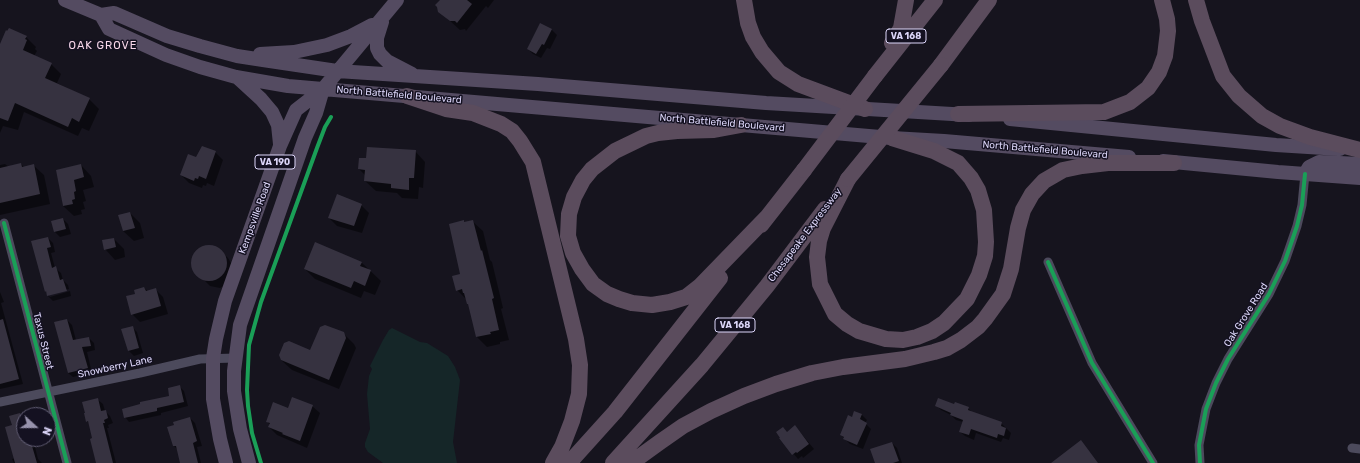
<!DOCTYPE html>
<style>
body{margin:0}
#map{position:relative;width:1360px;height:463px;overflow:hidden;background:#16141e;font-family:Rubik,sans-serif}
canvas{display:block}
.north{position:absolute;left:16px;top:407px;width:40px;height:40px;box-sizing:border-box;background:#141121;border:1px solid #646077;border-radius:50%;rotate:111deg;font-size:11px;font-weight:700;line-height:16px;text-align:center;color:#dcd6f9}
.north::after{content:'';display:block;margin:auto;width:14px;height:18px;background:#9792ac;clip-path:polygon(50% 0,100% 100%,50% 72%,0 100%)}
</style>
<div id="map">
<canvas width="1360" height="463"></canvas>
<div class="north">N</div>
</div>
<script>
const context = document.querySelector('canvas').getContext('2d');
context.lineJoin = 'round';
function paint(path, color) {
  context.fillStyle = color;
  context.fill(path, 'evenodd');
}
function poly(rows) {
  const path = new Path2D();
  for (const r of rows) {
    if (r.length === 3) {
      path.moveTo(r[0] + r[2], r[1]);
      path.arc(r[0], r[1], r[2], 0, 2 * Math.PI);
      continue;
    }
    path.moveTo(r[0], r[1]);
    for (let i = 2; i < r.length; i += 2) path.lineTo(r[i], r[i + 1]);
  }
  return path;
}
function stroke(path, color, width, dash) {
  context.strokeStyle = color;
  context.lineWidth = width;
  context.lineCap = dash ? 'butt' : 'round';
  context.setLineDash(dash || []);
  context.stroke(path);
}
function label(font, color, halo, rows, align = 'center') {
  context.font = font + ' Rubik,sans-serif';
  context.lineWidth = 3;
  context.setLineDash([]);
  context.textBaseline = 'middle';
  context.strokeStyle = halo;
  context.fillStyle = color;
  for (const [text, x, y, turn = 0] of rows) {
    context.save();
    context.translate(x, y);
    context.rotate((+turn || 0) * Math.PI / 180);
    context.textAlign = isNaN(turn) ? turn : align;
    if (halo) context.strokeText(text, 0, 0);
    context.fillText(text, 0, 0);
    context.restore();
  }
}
const green = poly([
 [392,328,420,342,427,343,448,356,455,367,460,380,453,442,457,463,383,463,368,452,365,447,365,443,370,429,367,394,369,376,372,369,370,366,383,340,389,330]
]);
const shadow = poly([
 [441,0,494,0,488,8,486,6,466,31,465,29,460,30,439,11],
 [540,25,552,30,557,35,550,49,547,48,541,58,533,54,528,49],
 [26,37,36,47,35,49,37,51,34,56,51,64,61,74,57,83,89,99,99,109,89,131,82,128,78,136,24,112,18,130,3,126,0,133,0,46],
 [415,151,425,162,423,188,419,187,418,199,402,198,397,193,376,191,365,181,366,176,359,169,367,159],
 [215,152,223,160,214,186,207,183,206,186,203,185,202,188,189,183,181,175,197,159],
 [5,164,9,167,21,164,24,167,33,165,44,175,50,204,0,215,0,165],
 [81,165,91,176,94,187,83,190,86,201,83,202,85,209,81,210,82,214,74,216,63,206,57,171],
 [361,205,369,213,362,233,337,226,329,218],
 [130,213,140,223,144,238,134,241,123,231],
 [63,219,68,224,71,234,60,237,55,232,52,222],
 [463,221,465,223,472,221,483,231,490,260,492,262,503,308,501,309,509,340,500,342,500,344,487,347,477,337,470,306,467,300,457,290,461,275],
 [48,238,53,243,55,252,51,253,55,268,61,273,63,280,68,285,69,289,48,295,50,297,70,291,71,296,53,301,48,296,46,291,32,242],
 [114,239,124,249,125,257,115,260,105,249],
 [210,246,220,250,228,258,234,268,230,283,220,288,210,286,194,270,193,265,196,254,204,247],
 [361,262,381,281,375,295,364,291,361,298,315,279,305,269],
 [144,288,148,291,155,289,163,297,168,314,140,322,132,314,137,294],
 [0,292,4,302,1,303,23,384,0,389],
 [67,320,72,325,76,340,89,338,94,343,95,350,87,352,92,373,73,377,68,373],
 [132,327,137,332,143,353,134,356,129,351],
 [343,333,354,344,356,348,339,389,292,370,281,360,311,351],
 [179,386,184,391,188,406,161,413,161,415,129,422,125,417,171,396],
 [97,399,103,404,105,411,110,416,113,423,108,425,109,428,107,428,116,463,97,463,93,439,89,423,87,421],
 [936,405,968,408,973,413,1001,423,1011,433,1009,440,1003,438,1001,442,976,433,974,440,965,436,960,432,963,422,956,420,951,415,941,410],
 [312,406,320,413,307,448,277,435,269,427,270,425,267,421,289,409],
 [855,412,862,415,867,420,865,423,871,429,863,449,850,444,841,435],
 [20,414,24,418,24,439,33,439,38,459,42,463,14,463,12,459,15,458,13,426],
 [190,418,195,423,202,446,197,447,201,463,179,463,181,463,178,450,174,446,175,425],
 [800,432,814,449,803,458,802,456,798,459,781,439,787,433],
 [892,443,897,448,902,463,876,463]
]);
const building = poly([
 [440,0,467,0,472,4,457,23,455,21,450,21,438,12,437,7,435,5],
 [540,23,552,29,544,45,542,44,536,54,527,49],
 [9,28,27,36,25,39,27,40,23,50,52,63,45,78,90,98,79,122,72,118,68,127,15,103,8,121,0,118,0,44,6,30,7,31],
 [202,146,216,151,206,179,199,176,198,179,195,178,194,181,180,175,188,154,196,157],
 [367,147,416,150,414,178,409,178,409,190,391,188,391,184,364,181,365,170,358,169,359,158,366,158],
 [21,163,22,167,34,164,40,194,0,203,0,168],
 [81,164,84,177,74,180,76,191,74,192,75,199,72,200,73,204,63,206,56,170],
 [337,194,362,204,354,226,328,218],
 [130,212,135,228,123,231,118,215],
 [63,218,66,229,54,232,51,221],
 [464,220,464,222,473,220,481,251,482,250,494,298,492,299,499,330,490,332,491,334,476,337,468,304,467,304,464,293,463,293,462,289,456,291,452,276,460,274,449,224],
 [48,237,51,247,47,248,52,268,56,266,60,280,63,279,67,291,47,296,46,291,45,292,31,241],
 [114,238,116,247,104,250,102,240],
 [315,242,362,262,360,266,371,270,365,286,354,281,351,288,304,269],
 [209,263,18],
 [144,287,146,291,156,288,161,306,131,315,126,296,135,294,134,290],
 [3,319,19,379,0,384,0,320],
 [67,319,73,340,89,337,91,346,82,347,88,368,68,373,54,322],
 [325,325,344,332,346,338,329,380,281,360,279,355,284,343,289,341,310,350,320,327],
 [133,326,139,348,128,351,121,329],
 [180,385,184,402,157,408,157,411,124,418,122,409,140,404,140,402,169,396,168,388],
 [292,397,313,405,300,441,282,434,283,433,268,427,270,423,266,422,273,402,288,408],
 [98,398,101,411,106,410,108,418,104,420,105,423,103,423,113,463,96,463,90,439,92,438,88,421,86,422,84,413,85,413,82,402],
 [938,398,954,404,955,402,969,407,968,410,1002,422,1001,426,1006,428,1004,436,998,434,997,438,971,429,969,435,959,432,963,420,950,415,951,413,935,406],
 [854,411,862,414,860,419,867,423,857,445,843,439,844,437,840,435,848,415,852,417],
 [20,413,24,427,24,439,30,439,37,463,15,463,5,427,12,425,9,416],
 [190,417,197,441,193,443,198,463,180,463,176,446,173,446,167,427,174,425,173,422],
 [795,425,809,444,797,453,796,452,792,455,779,438,780,438,776,432,783,427,787,432],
 [1081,440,1098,463,1051,463],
 [892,442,899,461,893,463,875,463,870,449]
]);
const minor = poly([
 [4,223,67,463],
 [1048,262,1092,363,1153,463],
 [0,402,140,373,200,359,236,358],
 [1352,448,1360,449],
 [1200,463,1199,445,1206,409,1216,383,1228,359,1269,294,1285,261,1297,226,1302,205,1305,174]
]);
const primary = poly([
 [65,0,101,15,114,13,167,36,200,46,237,56,263,60,337,71,538,84,766,103,969,115],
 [101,15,109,29,166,55,200,67,236,77,288,86,892,138,944,141,1129,157],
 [382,22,377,38,377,48,380,54,387,61,412,74],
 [260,54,294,52,327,45,351,36,372,25],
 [237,77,261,99,272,112,278,125,280,144],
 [1010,119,1276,145,1340,149],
 [1163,161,1278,172,1360,178],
 [1305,174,1309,167,1319,162,1360,164],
 [226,463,220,439,213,399,213,358,216,339,225,301,280,146,296,110,323,89,397,0],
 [249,463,240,429,234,391,234,371,240,325,305,138,316,113,323,89]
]);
const motorway = poly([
 [744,0,748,23,753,37,762,52,779,72,798,84,865,109],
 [1196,0,1202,21,1223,76,1239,96,1262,116,1280,126,1310,137,1360,150],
 [892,43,901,28,906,0],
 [941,65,989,0],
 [875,76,935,0],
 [407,96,446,109,473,113,501,124,512,131,520,141,533,162,567,302,576,339,580,365,579,394,572,421,562,447,553,463],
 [958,114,1104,112,1130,102,1148,88,1159,72,1165,56,1168,31,1167,19,1162,0],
 [741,125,714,130,677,131,658,133,646,136,615,151,592,169,583,180,574,197,569,214,568,236,573,253,582,269,593,284,607,294,619,299,632,303,652,305,670,302,686,297,700,286,767,217],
 [848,179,823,228,819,241,817,257,820,284,835,314,847,324,859,331,886,339,903,340,917,337,932,331,944,323,967,299,979,275,985,256,986,242,984,210,978,190,971,178,958,163,934,151,892,138],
 [761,225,804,170],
 [569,463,615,412,720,278],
 [613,463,702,365,767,286,825,209],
 [631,463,660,442,683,426,711,411,744,396,776,384,812,373,843,367,905,359,934,352,947,348,961,340,978,327,985,319,1003,294,1011,269,1018,228,1023,210,1032,194,1044,181,1063,170,1082,166,1108,163,1174,163]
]);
const motorwayBridge = poly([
 [804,170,875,76],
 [848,179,941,65]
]);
const cycleway = poly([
 [4,223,67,463],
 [1048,262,1092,363,1153,463],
 [261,463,252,433,248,406,247,390,249,345,261,302,317,148,325,127,331,117],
 [1200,463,1199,445,1206,409,1216,383,1228,359,1269,294,1285,261,1297,226,1302,205,1305,174]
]);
const shields = [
 [906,36,40],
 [275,162,40],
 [735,325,40]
];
const shieldNames = [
 ["VA 168",906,36],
 ["VA 190",275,162],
 ["VA 168",735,325]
];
const streetNames = [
 ["North Battlefield Boulevard",399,95,5],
 ["North Battlefield Boulevard",722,123,5],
 ["North Battlefield Boulevard",1045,150,5],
 ["Kempsville Road",255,218,-70],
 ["Chesapeake Expressway",805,235,-53],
 ["Oak Grove Road",1246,315,-58],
 ["Taxus Street",43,341,76],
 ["Snowberry Lane",115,367,-12]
];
const neighbourhoodNames = [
 ["OAK GROVE",103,46]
];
paint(green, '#152628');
paint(shadow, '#0007');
paint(building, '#363240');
stroke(minor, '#4c4a5c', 9);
stroke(primary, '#544b61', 14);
stroke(motorway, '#5b4c5d', 16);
stroke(motorwayBridge, '#5b4c5d', 16);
stroke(cycleway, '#1a9f57', 4);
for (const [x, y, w] of shields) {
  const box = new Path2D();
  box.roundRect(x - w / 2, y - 7, w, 14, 3);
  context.fillStyle = '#141121';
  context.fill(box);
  stroke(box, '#dcd6f9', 1);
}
label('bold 9px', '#dcd6f9', null, shieldNames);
label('10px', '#dcd6f9', '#141121', streetNames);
context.letterSpacing = '1px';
label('11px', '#f9d8eb', '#141121', neighbourhoodNames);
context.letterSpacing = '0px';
</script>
